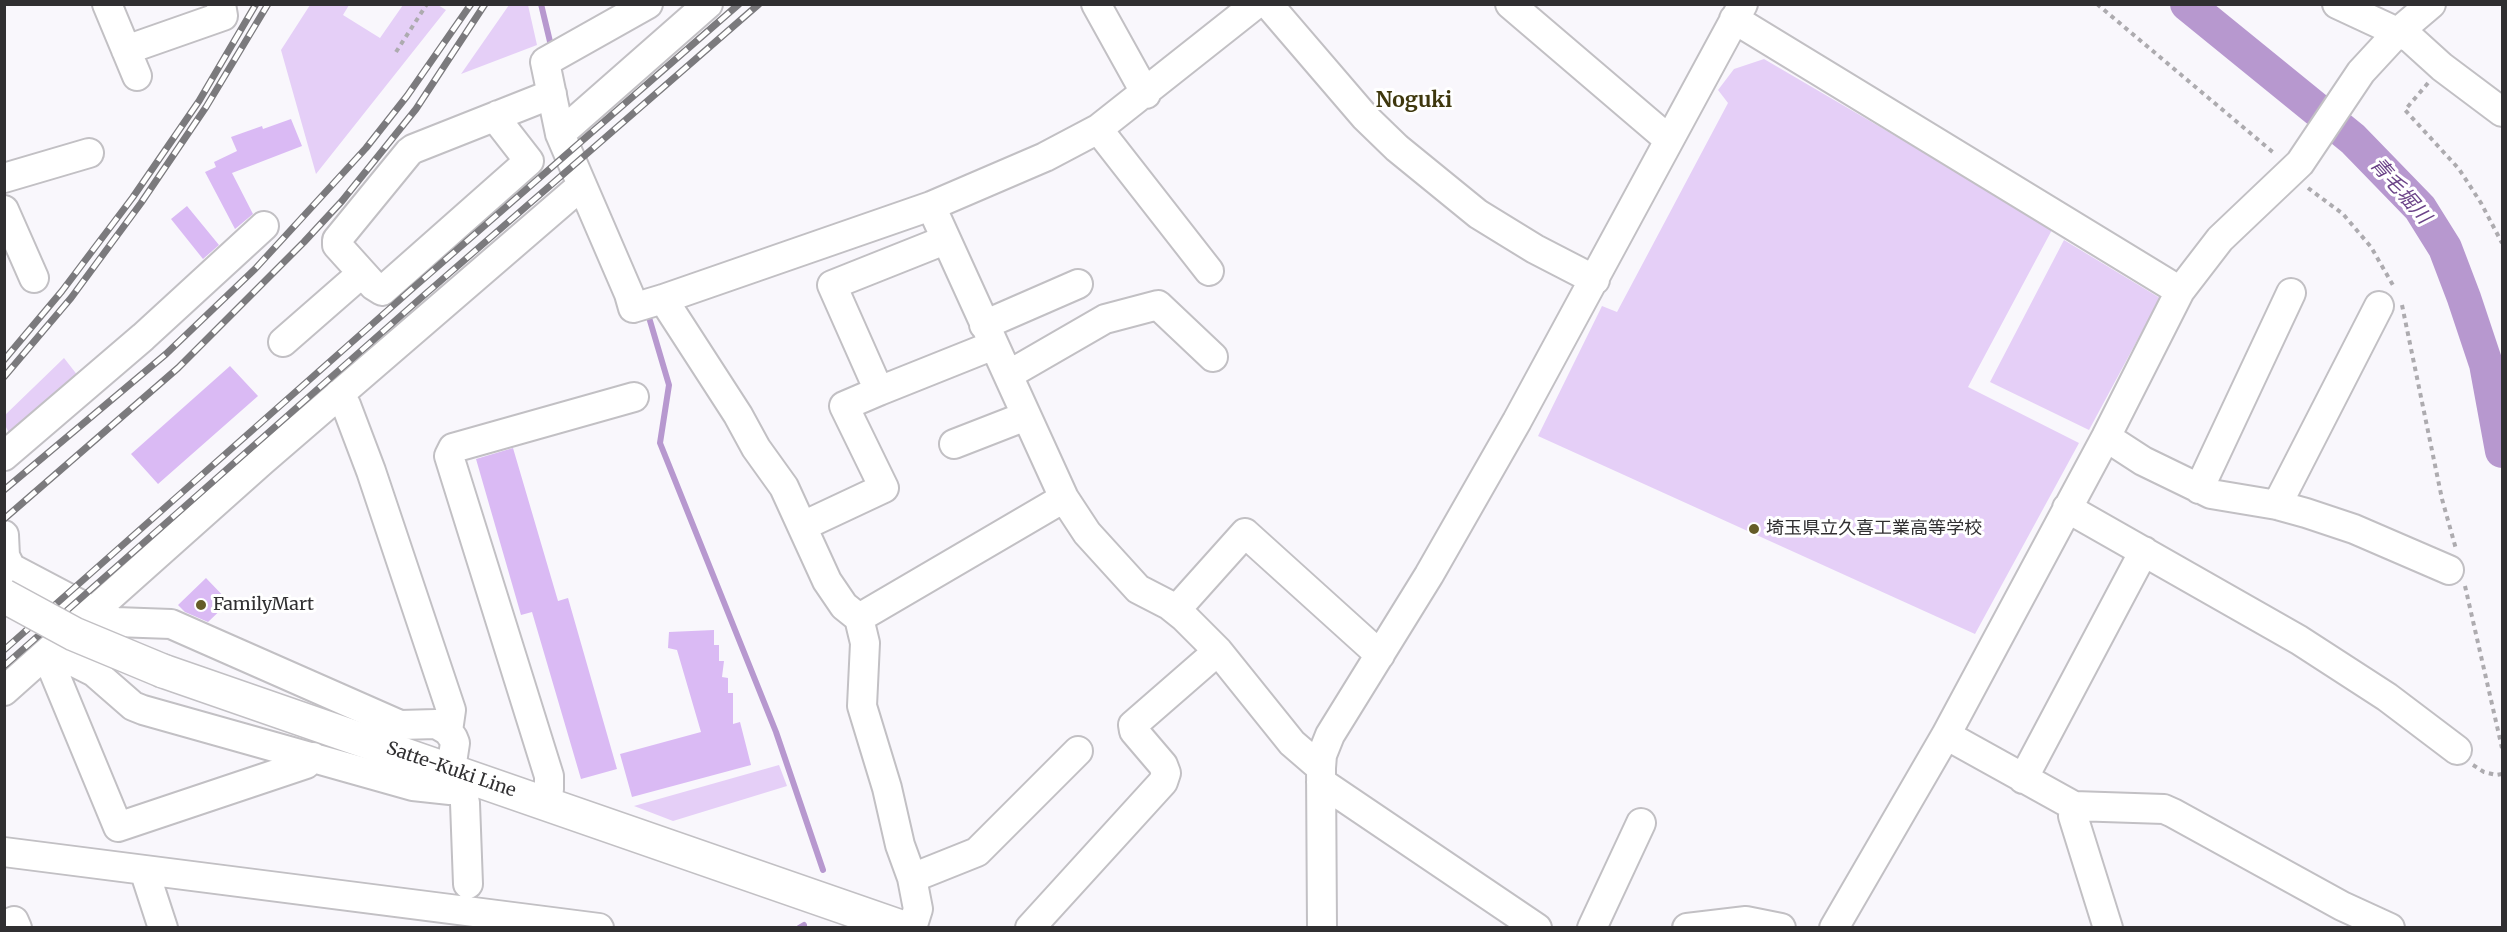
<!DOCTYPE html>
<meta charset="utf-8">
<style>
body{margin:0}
#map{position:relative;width:2507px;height:932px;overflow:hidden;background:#f9f7fc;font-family:Merriweather,serif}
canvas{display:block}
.frame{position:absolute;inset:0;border:6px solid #302f31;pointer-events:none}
</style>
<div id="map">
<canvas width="2507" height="932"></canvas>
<div class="frame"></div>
</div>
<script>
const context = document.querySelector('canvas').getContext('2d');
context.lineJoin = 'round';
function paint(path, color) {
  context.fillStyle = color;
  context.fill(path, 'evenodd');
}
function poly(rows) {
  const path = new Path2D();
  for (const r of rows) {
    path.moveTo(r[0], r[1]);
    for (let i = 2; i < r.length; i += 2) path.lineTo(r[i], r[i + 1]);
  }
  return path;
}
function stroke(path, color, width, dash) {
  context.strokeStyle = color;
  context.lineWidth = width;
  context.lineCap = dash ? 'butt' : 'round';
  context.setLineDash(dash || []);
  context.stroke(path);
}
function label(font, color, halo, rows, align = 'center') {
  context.font = font + ' Merriweather,"Noto Sans JP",serif';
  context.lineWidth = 6;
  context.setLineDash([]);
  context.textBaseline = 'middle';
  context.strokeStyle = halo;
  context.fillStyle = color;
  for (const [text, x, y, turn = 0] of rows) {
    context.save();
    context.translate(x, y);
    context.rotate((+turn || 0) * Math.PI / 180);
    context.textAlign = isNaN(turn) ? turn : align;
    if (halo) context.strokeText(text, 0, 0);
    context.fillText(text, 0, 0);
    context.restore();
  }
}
const green = poly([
 [310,5,349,5,343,15,380,38,403,5,438,5,446,10,316,174,281,50],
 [509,5,528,5,537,45,461,74],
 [1764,59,2053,228,1968,387,2079,443,1975,634,1538,436,1602,306,1617,312,1728,103,1718,90,1734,69],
 [2064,240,2160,298,2089,430,1990,382],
 [64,358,82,381,12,439,5,425,4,416],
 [779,765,787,786,673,821,634,806]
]);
const stream = poly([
 [541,4,552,50],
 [648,314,669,385,660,443,776,732,823,870],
 [799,928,804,925]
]);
const river = poly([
 [2187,4,2353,139,2420,208,2445,248,2464,298,2486,364,2502,451]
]);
const building = poly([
 [291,119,302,146,232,173,253,214,235,229,205,172,216,167,214,162,237,151,231,137,262,126,263,129],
 [187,206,219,245,203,259,171,219],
 [230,366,258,396,158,484,131,454],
 [513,448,558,601,568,598,617,769,581,779,532,612,521,615,476,459],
 [206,578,229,602,208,622,185,612,178,605],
 [714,630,714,645,719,645,719,661,724,661,722,677,728,678,728,693,733,693,733,724,740,722,751,765,632,797,620,754,701,732,677,650,668,648,669,632]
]);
const path = poly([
 [2097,4,2275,154],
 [396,52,427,4],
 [2428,83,2405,110,2459,169,2481,203,2502,243],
 [2308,188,2343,214,2371,247,2394,287],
 [2402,305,2442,499,2456,549],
 [2465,586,2502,748],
 [2473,765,2484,772,2496,775,2502,774]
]);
const minor = poly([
 [107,4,137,76],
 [648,4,545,62,560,134,629,294,633,308,663,299,931,206,1045,157,1098,129,1256,4],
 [1096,4,1146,94],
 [1268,4,1365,117,1397,148,1478,214,1535,249,1595,280],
 [1510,4,1668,139],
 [2337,4,2410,38,2442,67,2502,112],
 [1734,19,2180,291],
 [126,50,223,16,221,4],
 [498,115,501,125,529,161,382,291,374,286,337,245,337,240,409,152,413,149,552,94],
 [1098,129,1209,271],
 [560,134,708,4],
 [4,178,89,153],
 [931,206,1064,498,1087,533,1138,589,1169,605,1184,617,1218,651,1292,743,1321,768],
 [4,210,34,278],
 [945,240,832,285,879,391,994,345],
 [663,299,738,415,756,448,784,487,827,581,844,606,859,618,1064,498],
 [984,325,1078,284],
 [283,342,362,273],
 [1008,375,1105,319,1158,305,1213,357],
 [339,394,346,405,371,471,451,710,448,731],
 [2106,437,2143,461,2211,494,2277,505,2306,513,2354,529,2449,570],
 [954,444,1026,416],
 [4,456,143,337,264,226],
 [2199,489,2291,293],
 [2277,505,2379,306],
 [2067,508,2299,640,2387,697,2457,750],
 [803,526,884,488,844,406,879,391],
 [4,535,5,556,11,568,102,616,116,622,171,624,400,725,436,724,448,731,453,738,455,743,451,769],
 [1176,610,1245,533,1380,655],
 [859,618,865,643,862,706,887,788,900,845,912,878,918,909,912,928],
 [50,650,94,672,133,706,143,710,413,786,450,790,462,788,482,780],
 [50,650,53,670,118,827,306,764,313,757],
 [4,691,262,461,581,186],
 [1946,735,2074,806,2164,809,2173,813,2342,906,2390,928],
 [2023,779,2144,551],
 [1321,782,1537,928],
 [462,788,465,803,468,884],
 [545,803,549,789,549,776,449,456,453,448,634,397],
 [2074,806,2073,816,2108,928],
 [4,852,599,928],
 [144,870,163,928],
 [912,878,977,852,1078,751],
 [4,925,14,921,17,928],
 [1030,928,1163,782,1166,773,1163,765,1134,731,1133,725,1218,651],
 [1322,928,1321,768,1322,755,1330,735,1429,575,1517,421,1743,4],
 [1592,928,1641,823],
 [1687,928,1746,921,1781,928],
 [1834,928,1946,735,2106,437,2180,291,2220,239,2300,163,2361,72,2398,32,2431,4]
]);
const major = poly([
 [163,671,904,928]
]);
const rail = poly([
 [4,360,62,291,133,197,199,101,256,4],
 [4,377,71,298,141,203,206,107,268,4],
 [4,490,166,354,255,269,366,148,407,96,471,4],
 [4,519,178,368,304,242,342,201,416,109,485,4],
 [4,650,413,288,739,4],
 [4,666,422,297,759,4]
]);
const majorBridge = poly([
 [4,596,74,634,163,671]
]);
const markers = [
 [1754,529,6,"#655c28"],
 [201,605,6,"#655c28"]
];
const poiNames = [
 ["埼玉県立久喜工業高等学校",1766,529],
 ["FamilyMart",213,605]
];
const streetNames = [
 ["Satte-Kuki Line",451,770,19]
];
const waterNames = [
 ["青毛堀川",2400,191,49]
];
const quarterNames = [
 ["Noguki",1414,101]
];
paint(green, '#e5cff7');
stroke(stream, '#b798cf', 6);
stroke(river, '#b798cf', 34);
paint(building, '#dabaf4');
stroke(minor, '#c2c0c4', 32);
stroke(major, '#c2c0c4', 36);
stroke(path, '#adabaf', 4, [4.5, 4.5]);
stroke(minor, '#fff', 28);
stroke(major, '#fff', 33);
stroke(rail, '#7b7a7d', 7);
stroke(rail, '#fff', 4.5, [14]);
stroke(majorBridge, '#c2c0c4', 36, []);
stroke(majorBridge, '#fff', 33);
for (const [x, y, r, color] of markers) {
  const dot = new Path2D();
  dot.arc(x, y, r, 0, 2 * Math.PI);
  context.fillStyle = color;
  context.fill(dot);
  stroke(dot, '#fff', 2);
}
label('18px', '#302f31', '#fff', poiNames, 'left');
label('18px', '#302f31', '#fff', streetNames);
label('italic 20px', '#6b4388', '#fff', waterNames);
label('bold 21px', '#3e370d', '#fff', quarterNames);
</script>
